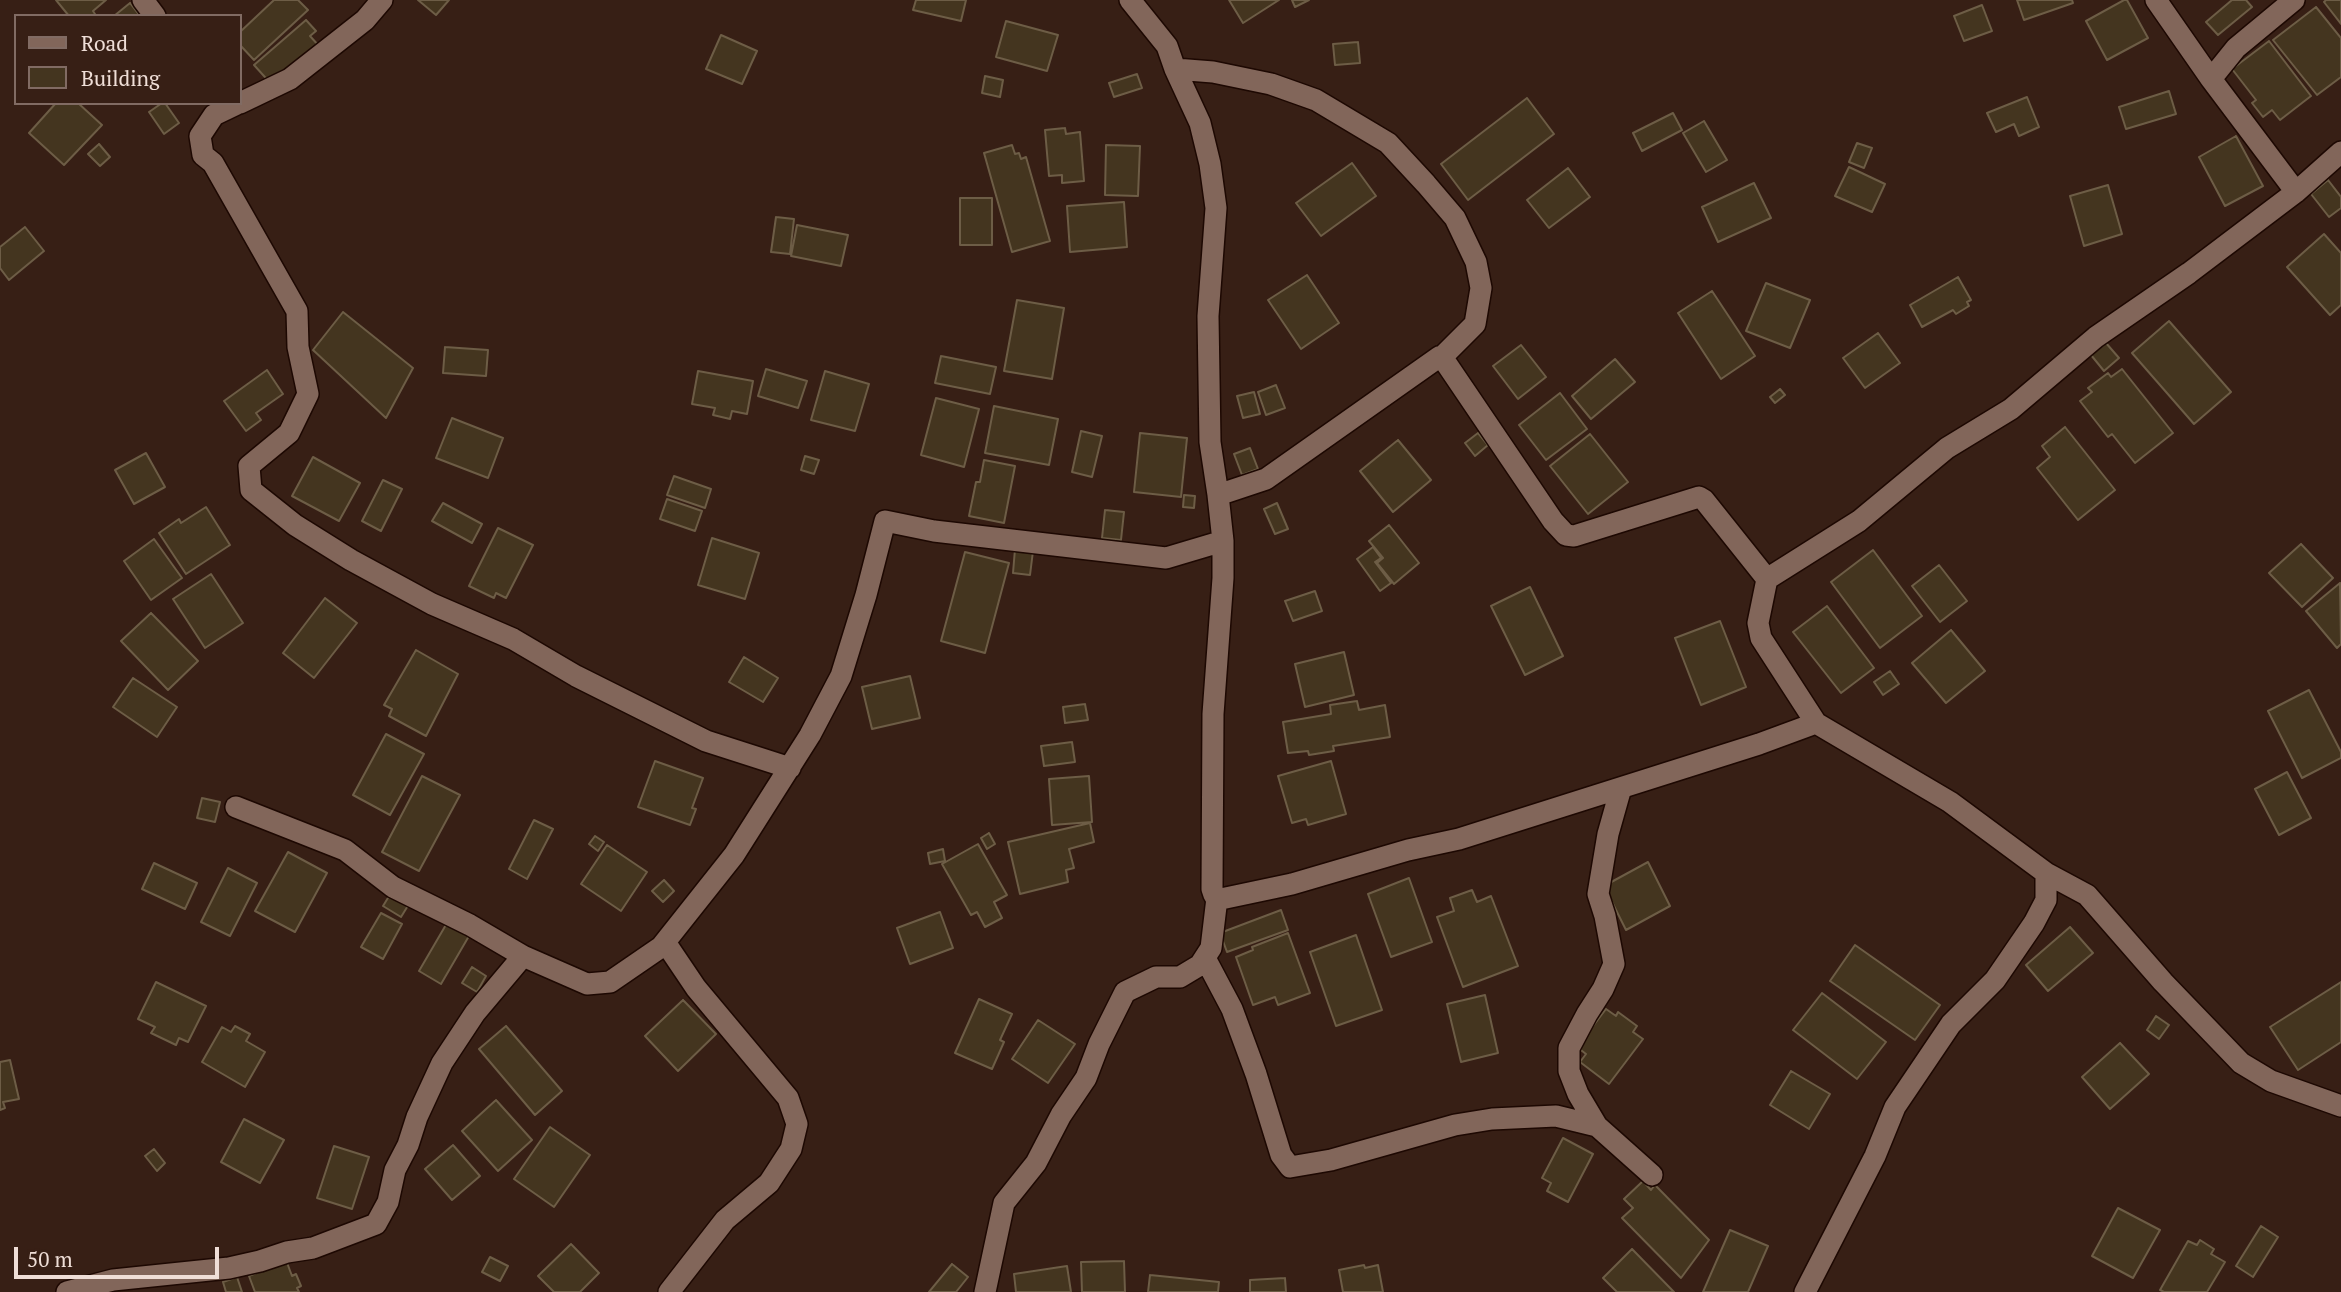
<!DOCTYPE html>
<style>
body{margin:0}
#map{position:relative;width:2341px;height:1292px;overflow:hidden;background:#371f15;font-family:"PT Serif",serif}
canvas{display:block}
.legend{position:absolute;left:14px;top:14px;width:228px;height:91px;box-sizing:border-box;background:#371f15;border:2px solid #816b63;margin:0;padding:9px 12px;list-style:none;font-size:21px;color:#efded7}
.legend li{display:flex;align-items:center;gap:14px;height:35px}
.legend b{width:35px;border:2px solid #816b63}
.scale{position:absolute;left:14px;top:1247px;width:205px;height:32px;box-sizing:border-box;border:4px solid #efded7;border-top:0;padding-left:9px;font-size:21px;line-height:24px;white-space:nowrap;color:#efded7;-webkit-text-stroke:5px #371f15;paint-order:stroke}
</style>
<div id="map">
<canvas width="2341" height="1292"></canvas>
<ul class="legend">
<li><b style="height:9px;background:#82665a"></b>Road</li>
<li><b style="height:19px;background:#44351f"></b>Building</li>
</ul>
<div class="scale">50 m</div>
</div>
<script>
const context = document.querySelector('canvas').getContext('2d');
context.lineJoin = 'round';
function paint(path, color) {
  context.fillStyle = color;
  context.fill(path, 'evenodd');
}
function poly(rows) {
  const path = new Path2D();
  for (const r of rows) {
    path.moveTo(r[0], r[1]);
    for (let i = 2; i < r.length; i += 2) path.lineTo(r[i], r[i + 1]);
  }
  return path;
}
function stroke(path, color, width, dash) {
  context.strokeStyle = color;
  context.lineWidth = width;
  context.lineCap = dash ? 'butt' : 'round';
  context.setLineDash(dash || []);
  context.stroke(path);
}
const building = poly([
 [56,0,106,0,93,11,95,14,93,16,69,16,56,0],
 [274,0,298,0,308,10,254,60,240,45,240,32,274,0],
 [418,0,449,0,436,15,418,0],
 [916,0,966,0,961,21,913,10,916,0],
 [1229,0,1279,0,1243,23,1229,0],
 [1292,0,1309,0,1295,7,1292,0],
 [2017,0,2072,0,2073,3,2024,20,2017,0],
 [2124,0,2127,0,2148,38,2107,60,2086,21,2124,0],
 [2232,0,2246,0,2252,7,2218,35,2206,22,2232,0],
 [2326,0,2341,0,2341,24,2324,2,2326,0],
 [130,3,140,16,114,16,130,3],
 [1982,5,1992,31,1964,41,1954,16,1982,5],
 [2316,7,2341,38,2341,77,2317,95,2273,40,2316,7],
 [306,20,316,31,310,36,319,46,273,86,254,65,306,20],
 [1006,21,1058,35,1047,71,996,57,1006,21],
 [721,35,757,51,742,84,706,69,721,35],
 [2269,41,2311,96,2280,120,2272,110,2263,117,2252,103,2256,100,2232,69,2269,41],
 [1358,42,1360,63,1335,65,1333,44,1358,42],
 [1137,74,1142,88,1114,97,1109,83,1137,74],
 [985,76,1003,80,1000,97,982,93,985,76],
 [2169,91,2176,114,2126,129,2119,107,2169,91],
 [2027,97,2039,127,2019,136,2014,124,1996,132,1987,113,2027,97],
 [1527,98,1554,134,1468,200,1441,164,1527,98],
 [56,103,78,103,102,125,64,165,29,133,56,103],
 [162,103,165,103,179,123,164,134,149,112,162,103],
 [1673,113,1682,130,1642,151,1633,133,1673,113],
 [1704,121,1727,160,1706,172,1683,133,1704,121],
 [1065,128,1066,134,1080,132,1084,181,1062,183,1062,175,1049,176,1045,130,1065,128],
 [2236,136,2263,186,2225,206,2199,157,2236,136],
 [1857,143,1872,148,1864,168,1849,162,1857,143],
 [99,144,110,157,100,166,88,154,99,144],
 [1012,145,1015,154,1019,153,1021,159,1026,157,1050,241,1012,252,984,153,1012,145],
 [1106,145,1140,146,1138,196,1105,195,1106,145],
 [1352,163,1376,196,1321,236,1296,203,1352,163],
 [1849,167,1885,184,1872,212,1835,196,1849,167],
 [1568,168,1590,197,1549,228,1527,200,1568,168],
 [2328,180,2341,197,2341,208,2329,217,2311,194,2328,180],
 [1754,183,1771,218,1718,242,1702,207,1754,183],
 [2108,185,2122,234,2084,246,2070,196,2108,185],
 [960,198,992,198,992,245,960,245,960,198],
 [1124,202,1127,247,1070,252,1067,206,1124,202],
 [776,217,794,219,790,254,771,252,776,217],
 [797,225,848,235,841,266,791,256,797,225],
 [25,227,44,251,9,280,0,268,0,247,25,227],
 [2324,234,2341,253,2341,305,2330,315,2287,267,2324,234],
 [1307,275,1339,323,1301,349,1268,300,1307,275],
 [1958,277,1971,300,1967,302,1969,306,1956,314,1953,310,1922,327,1910,305,1958,277],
 [1766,283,1810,300,1790,348,1746,331,1766,283],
 [1712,291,1755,356,1721,379,1678,313,1712,291],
 [1017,300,1064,308,1052,379,1004,371,1017,300],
 [343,312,413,368,386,418,313,350,343,312],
 [2169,321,2231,392,2194,424,2132,353,2169,321],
 [1878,333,1900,363,1865,388,1843,358,1878,333],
 [2106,343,2119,358,2104,371,2091,355,2106,343],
 [1521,345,1546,377,1518,399,1493,366,1521,345],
 [445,347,488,350,486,376,443,373,445,347],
 [941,356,996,367,990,394,935,383,941,356],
 [1615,359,1635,382,1591,419,1572,396,1615,359],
 [766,369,807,381,798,408,758,396,766,369],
 [2122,369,2173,433,2135,463,2112,434,2108,437,2080,401,2092,392,2088,388,2108,373,2111,377,2122,369],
 [267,370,283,394,256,413,261,420,246,431,224,401,267,370],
 [698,371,753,381,747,414,732,411,730,419,713,415,715,408,692,404,698,371],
 [825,371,869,384,855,431,811,420,825,371],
 [1276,385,1285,408,1266,415,1258,392,1276,385],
 [1780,389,1785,395,1775,403,1770,397,1780,389],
 [1254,392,1260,414,1243,418,1237,396,1254,392],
 [1560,393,1587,429,1546,460,1519,425,1560,393],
 [936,398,979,409,964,467,921,455,936,398],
 [994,406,1058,419,1049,465,985,453,994,406],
 [452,418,503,438,488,478,436,458,452,418],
 [2065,427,2115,490,2078,520,2037,468,2050,457,2042,446,2065,427],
 [1081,431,1102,436,1092,477,1072,472,1081,431],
 [1140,433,1187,438,1181,497,1134,492,1140,433],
 [1478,433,1488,445,1475,456,1465,443,1478,433],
 [1590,434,1628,482,1588,514,1550,466,1590,434],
 [1398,440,1431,480,1393,512,1360,471,1398,440],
 [1250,448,1258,469,1242,475,1234,454,1250,448],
 [146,453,165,487,134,504,115,470,146,453],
 [805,456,819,460,814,474,801,470,805,456],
 [313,457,360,483,339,521,292,496,313,457],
 [984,460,1015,466,1004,523,969,516,976,482,980,482,984,460],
 [674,476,711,489,705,508,667,495,674,476],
 [383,480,402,489,381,531,362,521,383,480],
 [1184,495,1195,496,1194,508,1183,507,1184,495],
 [667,499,702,511,695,531,660,519,667,499],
 [443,503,482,524,472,543,432,521,443,503],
 [1277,503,1288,529,1275,534,1264,509,1277,503],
 [206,507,230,545,186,574,159,533,179,519,181,523,206,507],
 [1105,510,1124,512,1121,540,1102,538,1105,510],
 [1389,525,1419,563,1394,584,1377,563,1383,558,1369,541,1389,525],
 [498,528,533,545,506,598,496,593,494,598,469,586,498,528],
 [712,538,759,553,745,599,698,585,712,538],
 [154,539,182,578,151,600,124,561,154,539],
 [2301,544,2333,578,2302,607,2269,573,2301,544],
 [1373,547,1381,558,1375,562,1391,583,1380,591,1357,559,1373,547],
 [1015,549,1033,551,1030,575,1013,573,1015,549],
 [1873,550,1922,616,1880,648,1831,582,1873,550],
 [965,552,1009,563,985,653,941,641,965,552],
 [1939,565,1967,601,1940,622,1912,586,1939,565],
 [211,574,243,623,205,648,173,599,211,574],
 [2340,583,2341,644,2337,648,2306,611,2340,583],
 [1530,587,1563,656,1525,675,1491,606,1530,587],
 [1315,591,1322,611,1293,621,1285,601,1315,591],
 [325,598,357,623,314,678,283,653,325,598],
 [1827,606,1874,668,1841,693,1793,632,1827,606],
 [151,613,198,661,168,690,121,641,151,613],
 [1720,621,1746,687,1701,705,1675,638,1720,621],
 [1951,630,1985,671,1946,703,1912,663,1951,630],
 [416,650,458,674,426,736,389,716,392,709,384,705,416,650],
 [1344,652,1354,695,1305,707,1295,664,1344,652],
 [744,657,778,678,763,702,729,682,744,657],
 [1890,671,1899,684,1883,695,1874,682,1890,671],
 [910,676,920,718,872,729,862,687,910,676],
 [133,678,177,707,157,737,113,707,133,678],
 [2309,690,2341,752,2341,758,2302,778,2268,711,2309,690],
 [1357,701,1359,710,1385,705,1390,737,1333,746,1334,751,1309,755,1308,751,1288,753,1283,722,1331,714,1330,705,1357,701],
 [1085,704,1088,720,1065,723,1063,707,1085,704],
 [386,734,424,754,390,815,353,795,386,734],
 [1072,742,1075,762,1044,766,1041,746,1072,742],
 [655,761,703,778,692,808,696,809,690,825,638,807,655,761],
 [1331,761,1346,814,1308,825,1306,819,1292,823,1278,776,1331,761],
 [2287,772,2311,818,2279,835,2255,789,2287,772],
 [422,776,460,795,419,871,382,852,422,776],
 [1089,776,1092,822,1052,825,1049,779,1089,776],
 [202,798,220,802,215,822,197,818,202,798],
 [534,820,553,829,527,879,509,869,534,820],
 [1090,823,1094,842,1069,849,1074,868,1066,870,1068,882,1020,894,1008,842,1090,823],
 [989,833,995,844,987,849,981,838,989,833],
 [595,836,604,842,598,851,589,844,595,836],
 [978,844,1007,895,994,902,1002,918,985,927,977,912,971,915,942,864,978,844],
 [607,845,647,872,621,911,581,884,607,845],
 [943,849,945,861,930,864,928,853,943,849],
 [288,852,327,873,295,932,255,911,288,852],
 [1648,862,1670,906,1626,930,1604,886,1648,862],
 [154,863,197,883,185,909,142,889,154,863],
 [228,868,257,883,230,936,201,922,228,868],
 [1409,878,1432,942,1391,957,1368,894,1409,878],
 [664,880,674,891,663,902,652,891,664,880],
 [1472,890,1477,902,1491,896,1518,966,1463,987,1437,917,1454,911,1450,898,1472,890],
 [391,893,409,904,401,917,383,906,391,893],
 [1281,910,1288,930,1227,952,1220,933,1281,910],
 [940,912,953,948,910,964,897,928,940,912],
 [381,913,402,924,383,959,361,947,381,913],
 [447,923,469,936,441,984,419,971,447,923],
 [2070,927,2093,953,2048,991,2026,965,2070,927],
 [1288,933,1310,993,1278,1005,1275,997,1253,1005,1236,957,1253,950,1252,947,1288,933],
 [1356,935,1382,1010,1336,1026,1310,952,1356,935],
 [1855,945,1940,1005,1915,1040,1830,981,1855,945],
 [472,967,486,976,477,992,462,983,472,967],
 [156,982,206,1006,188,1042,179,1038,176,1045,151,1033,155,1027,138,1019,156,982],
 [2341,982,2341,1042,2298,1070,2270,1027,2341,982],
 [1822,993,1886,1042,1857,1079,1793,1030,1822,993],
 [1485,995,1498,1053,1461,1062,1447,1004,1485,995],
 [979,999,1012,1014,1000,1040,1004,1042,992,1069,955,1053,979,999],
 [683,1000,716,1034,678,1071,645,1036,683,1000],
 [1606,1009,1616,1016,1618,1012,1637,1026,1633,1032,1643,1039,1609,1084,1580,1062,1586,1054,1577,1047,1606,1009],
 [2156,1016,2169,1025,2159,1039,2147,1030,2156,1016],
 [1038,1020,1075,1044,1048,1083,1012,1059,1038,1020],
 [235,1026,250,1034,246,1041,265,1052,245,1087,202,1062,222,1027,231,1032,235,1026],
 [506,1026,562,1091,535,1115,479,1049,506,1026],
 [2120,1043,2149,1074,2110,1109,2082,1077,2120,1043],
 [10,1060,19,1099,3,1102,5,1108,0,1110,0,1062,10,1060],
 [1791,1071,1830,1094,1809,1129,1770,1105,1791,1071],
 [496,1100,532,1140,498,1171,462,1131,496,1100],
 [244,1119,284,1140,260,1183,221,1162,244,1119],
 [550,1127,590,1155,554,1207,514,1179,550,1127],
 [1563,1138,1593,1154,1568,1202,1547,1191,1551,1183,1542,1178,1563,1138],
 [453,1145,480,1176,452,1200,425,1169,453,1145],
 [334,1146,369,1157,352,1209,317,1198,334,1146],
 [154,1149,165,1163,157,1171,145,1156,154,1149],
 [1643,1181,1651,1190,1655,1185,1709,1240,1681,1278,1622,1218,1633,1208,1624,1199,1643,1181],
 [2118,1208,2160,1230,2133,1278,2092,1256,2118,1208],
 [2261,1226,2278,1237,2253,1277,2236,1266,2261,1226],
 [1730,1230,1768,1246,1748,1292,1703,1292,1730,1230],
 [2200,1240,2214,1249,2211,1254,2225,1262,2207,1292,2164,1292,2160,1290,2188,1241,2197,1245,2200,1240],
 [571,1244,599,1273,580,1292,554,1292,538,1276,571,1244],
 [1632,1249,1674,1292,1617,1292,1603,1278,1632,1249],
 [490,1257,508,1266,500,1281,482,1272,490,1257],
 [286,1260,292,1276,296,1274,301,1286,297,1288,299,1292,255,1292,249,1276,286,1260],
 [1124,1261,1125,1292,1082,1292,1081,1262,1124,1261],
 [952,1264,968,1277,956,1292,929,1292,952,1264],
 [1364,1265,1365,1268,1378,1265,1383,1292,1343,1292,1339,1270,1364,1265],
 [1067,1266,1071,1292,1016,1292,1014,1274,1067,1266],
 [1150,1275,1219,1282,1218,1292,1148,1292,1150,1275],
 [237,1277,242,1292,226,1292,223,1282,237,1277],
 [1285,1278,1286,1292,1250,1292,1250,1280,1285,1278]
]);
const minor = poly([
 [143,0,155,16],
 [1130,0,1167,46,1175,69,1200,123,1210,164,1216,208,1208,316,1210,442,1218,495,1266,479,1439,357,1444,360,1553,521,1566,535,1574,536,1699,497,1704,500,1767,579,1859,521,1947,448,2011,409,2096,337,2189,273,2296,192,2341,152],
 [2156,0,2211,79,2296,192],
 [1175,69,1213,72,1271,84,1316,100,1388,143,1426,184,1455,218,1476,262,1481,288,1475,324,1442,357],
 [2211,79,2236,48,2294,0],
 [239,103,214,115,200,136,203,155,213,163,297,311,298,347,308,394,289,433,249,466,251,490,295,525,351,560,432,604,513,639,576,676,706,741,790,768],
 [240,103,290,79,365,20,382,0],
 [1218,495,1223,541,1223,578,1213,714,1212,889,1214,895,1221,899,1292,884,1408,850,1459,839,1759,744,1816,723,1761,638,1758,623,1767,579],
 [236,807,345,850,393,887,470,925,523,956],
 [2046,873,2087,895,2163,982,2241,1063,2271,1081,2341,1106],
 [665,942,696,988,788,1098,797,1124,791,1149,769,1183,725,1220,669,1292],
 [1205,958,1232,1009,1256,1074,1281,1155,1290,1167,1331,1160,1455,1125,1492,1119,1556,1116,1597,1126,1652,1175],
 [1597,1126,1578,1094,1569,1071,1569,1048,1587,1014,1603,989,1614,964,1605,916,1598,894,1608,834,1621,788],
 [67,1292,113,1280,229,1268,260,1261,287,1252,313,1248,376,1224,388,1202,395,1170,408,1145,417,1117,442,1063,475,1013,523,956,587,984,610,982,661,947,734,855,810,735,841,676,866,595,885,521,934,531,1166,558,1223,541],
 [985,1292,1004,1203,1036,1163,1061,1115,1086,1078,1099,1044,1125,992,1156,977,1180,977,1200,965,1211,948,1217,898],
 [1805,1292,1875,1156,1895,1107,1951,1024,1995,980,2034,923,2046,900,2046,873,1950,802,1816,723]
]);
paint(building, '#44351f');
stroke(building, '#6d5d46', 2);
stroke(minor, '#1d0802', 24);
stroke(minor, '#82665a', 21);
</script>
